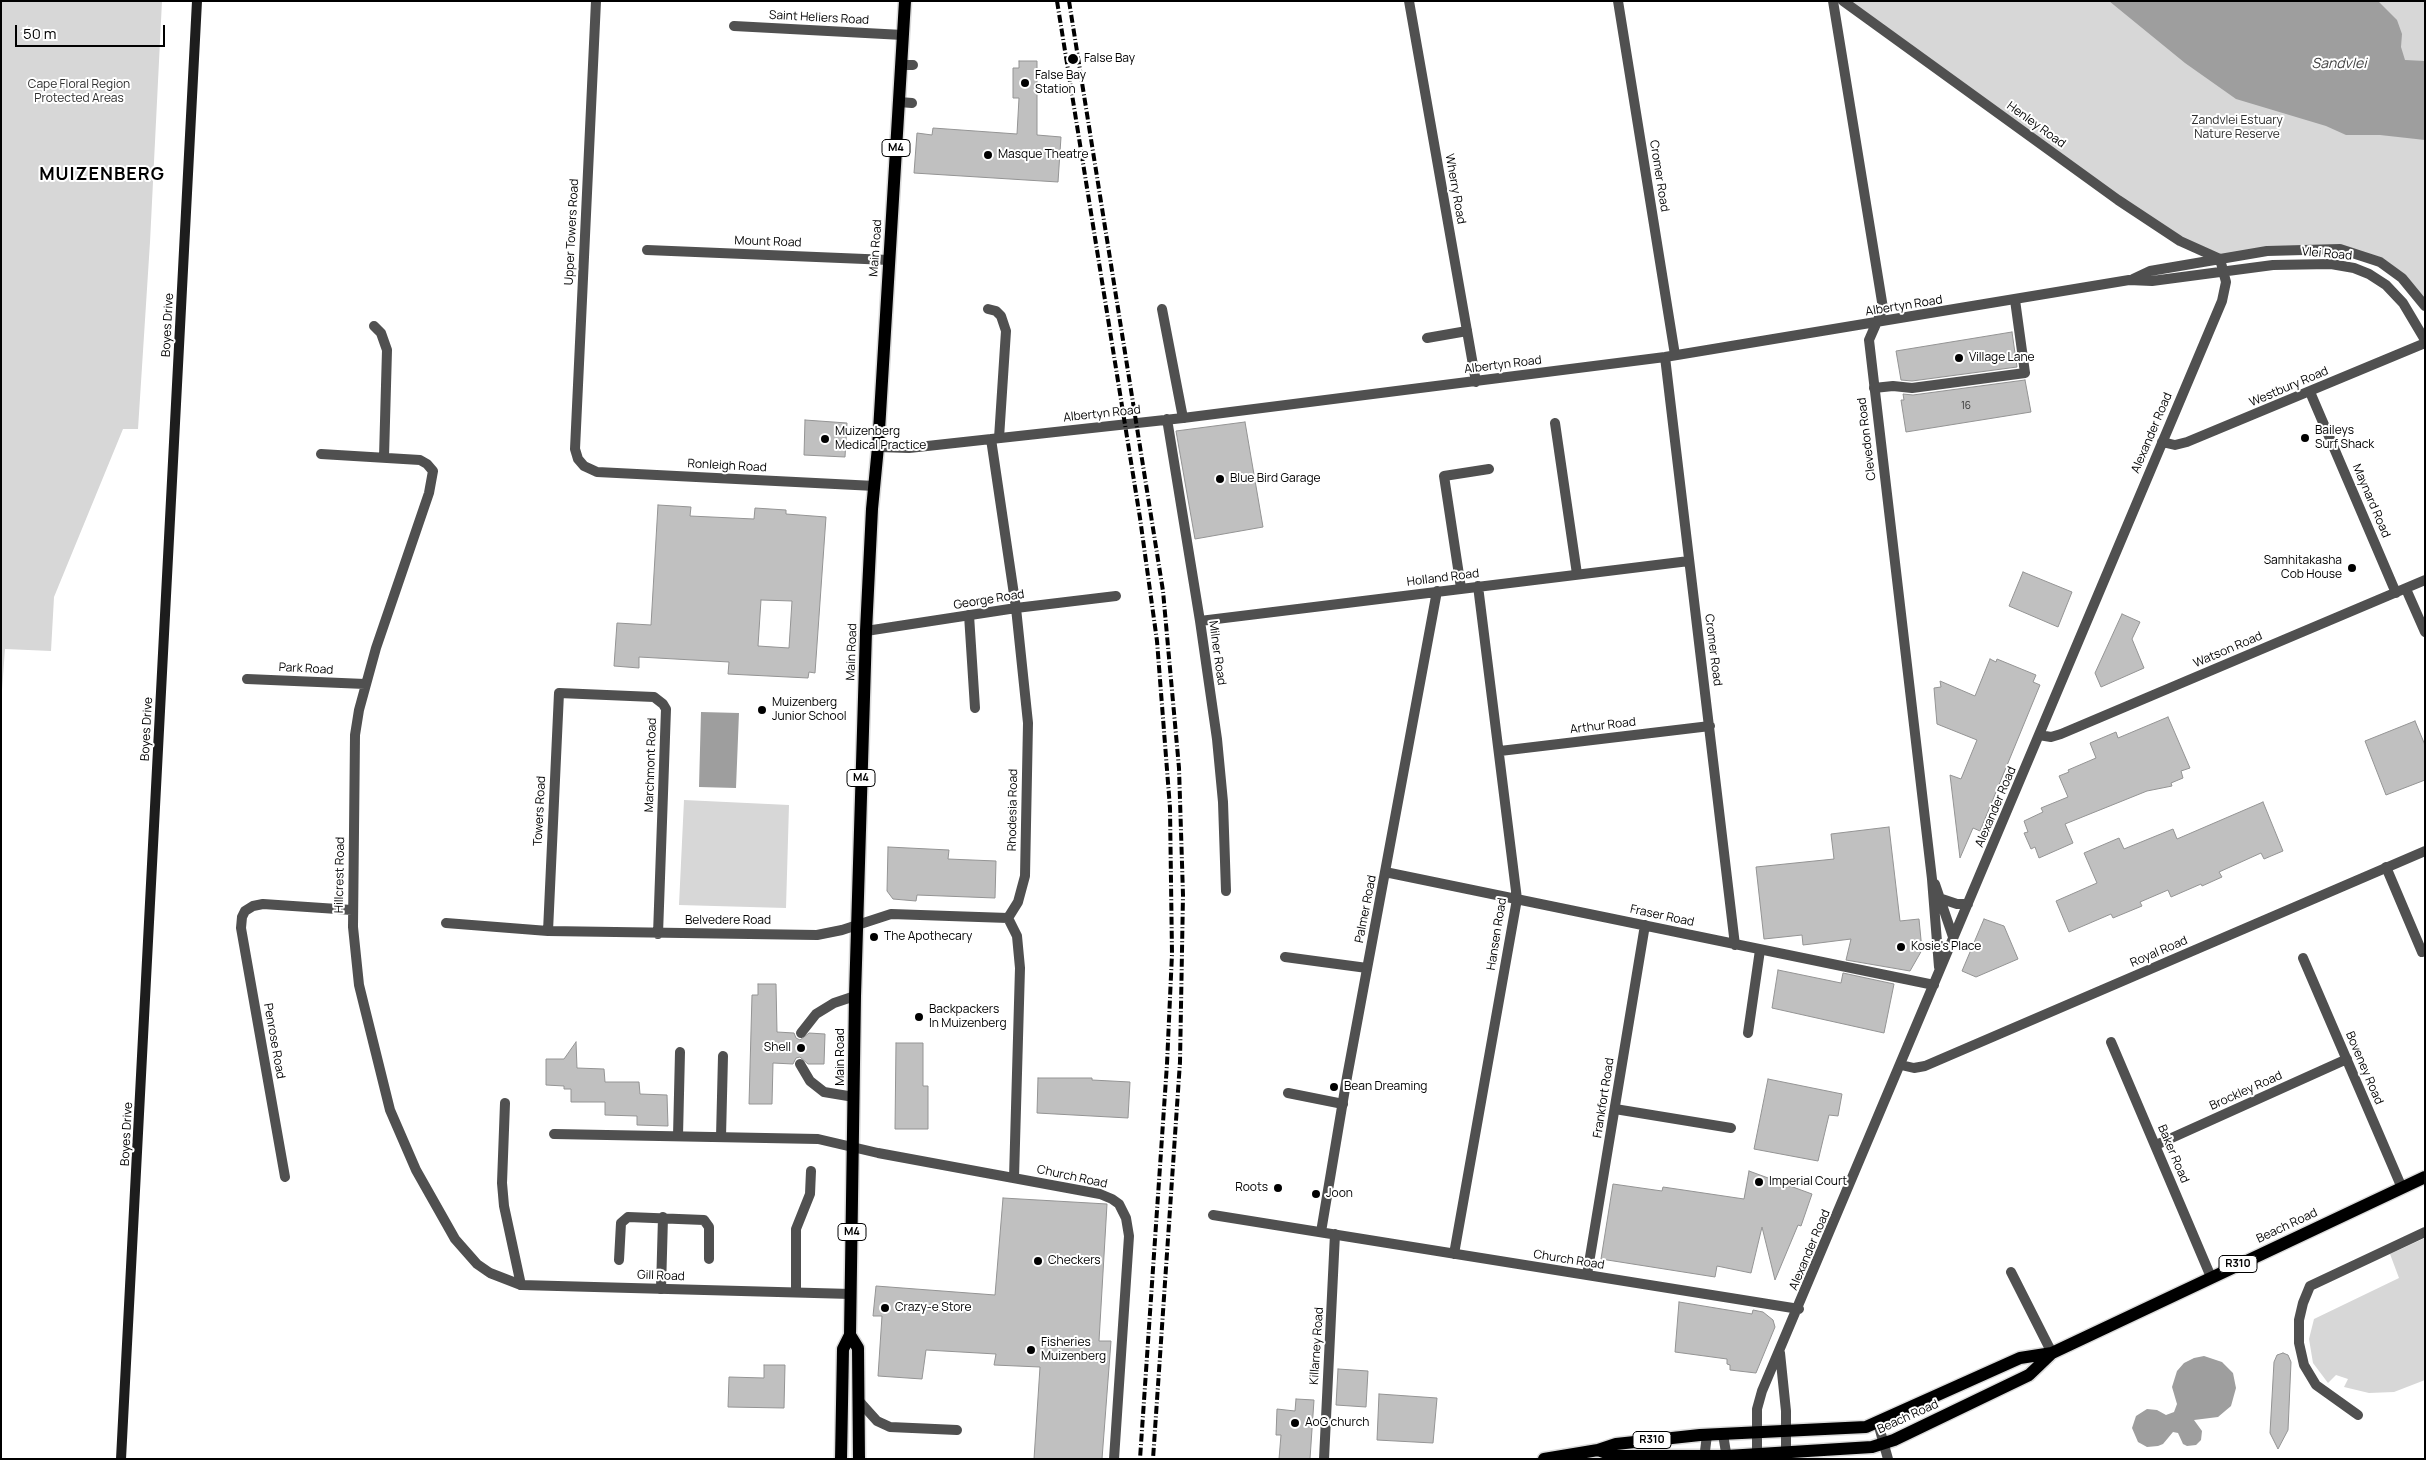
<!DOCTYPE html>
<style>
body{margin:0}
#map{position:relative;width:2426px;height:1460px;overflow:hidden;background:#fff;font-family:Manrope,sans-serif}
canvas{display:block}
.frame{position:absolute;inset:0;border:2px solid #000;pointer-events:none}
.scale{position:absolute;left:15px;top:25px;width:150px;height:22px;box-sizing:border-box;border:2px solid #000;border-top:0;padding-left:6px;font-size:15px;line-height:18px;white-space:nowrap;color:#000;-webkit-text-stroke:4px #fff;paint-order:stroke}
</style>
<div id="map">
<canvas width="2426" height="1460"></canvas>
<div class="frame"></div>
<div class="scale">50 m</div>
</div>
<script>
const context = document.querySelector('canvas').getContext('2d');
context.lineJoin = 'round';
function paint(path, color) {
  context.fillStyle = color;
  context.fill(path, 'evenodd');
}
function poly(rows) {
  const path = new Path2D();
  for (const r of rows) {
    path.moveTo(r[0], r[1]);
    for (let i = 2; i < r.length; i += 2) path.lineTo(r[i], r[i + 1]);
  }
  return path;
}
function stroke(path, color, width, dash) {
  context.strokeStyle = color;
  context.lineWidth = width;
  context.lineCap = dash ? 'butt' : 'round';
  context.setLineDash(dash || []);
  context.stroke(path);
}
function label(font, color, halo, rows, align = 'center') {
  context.font = font + ' Manrope,sans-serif';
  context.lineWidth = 4;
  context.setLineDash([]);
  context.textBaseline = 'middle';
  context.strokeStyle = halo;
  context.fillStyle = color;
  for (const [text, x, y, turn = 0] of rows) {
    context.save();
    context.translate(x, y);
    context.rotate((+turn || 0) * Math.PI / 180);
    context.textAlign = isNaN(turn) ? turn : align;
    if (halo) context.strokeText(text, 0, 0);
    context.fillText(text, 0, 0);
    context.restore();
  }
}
const green = poly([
 [1,1,162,1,150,242,138,429,123,429,54,597,51,651,5,649,1,704],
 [1843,1,2425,1,2425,306,2402,278,2340,249,2220,259,2180,241],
 [684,800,789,805,786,908,679,905],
 [2425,1238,2425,1380,2394,1392,2369,1393,2344,1387,2348,1379,2336,1375,2328,1383,2313,1363,2309,1339,2314,1319,2399,1278,2390,1254]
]);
const water = poly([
 [2109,1,2378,1,2397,20,2402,34,2401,47,2405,60,2425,61,2425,140,2380,135,2346,135,2326,126,2236,99,2185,63],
 [701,712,739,713,736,788,699,787],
 [2204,1356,2222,1362,2233,1373,2236,1388,2231,1406,2218,1417,2194,1420,2202,1431,2201,1440,2196,1445,2187,1446,2183,1444,2178,1433,2173,1432,2163,1444,2158,1446,2147,1447,2138,1442,2132,1428,2136,1416,2147,1409,2157,1410,2166,1415,2174,1412,2177,1404,2172,1387,2177,1371,2184,1363,2194,1358]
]);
const building = poly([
 [1019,61,1037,61,1037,135,1061,137,1058,182,914,173,917,133,932,135,933,128,1017,134,1019,98,1013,98,1013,68,1019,68,1019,61],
 [2012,332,2017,367,1912,381,1901,380,1896,351,2012,332],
 [2025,380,2031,412,1906,432,1901,400,1904,400,1903,394,1913,395,2025,380],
 [805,420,847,423,845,457,804,455,805,420],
 [1245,422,1263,527,1195,539,1176,431,1245,422],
 [658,505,691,507,690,516,754,519,755,508,786,510,786,514,826,517,815,673,809,672,808,678,728,674,729,662,639,657,639,668,614,666,617,623,651,625,658,505],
 [761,600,792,601,789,648,758,646,761,600],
 [2023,572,2072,592,2058,627,2009,606,2023,572],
 [2122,614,2140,622,2132,639,2144,668,2101,687,2095,673,2122,614],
 [1990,659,1996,662,1997,659,2036,675,2033,682,2040,685,1980,831,1973,828,1960,858,1950,775,1961,779,1977,740,1937,724,1934,688,1941,687,1940,681,1975,696,1990,659],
 [2168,717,2190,768,2181,771,2183,778,2171,783,2172,786,2147,791,2065,824,2073,843,2039,858,2035,847,2031,849,2024,833,2028,832,2024,821,2043,812,2041,808,2068,797,2059,776,2069,772,2068,770,2096,758,2090,743,2116,732,2118,738,2168,717],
 [2415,721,2425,745,2425,780,2386,795,2365,741,2415,721],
 [2263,802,2283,851,2264,859,2261,853,2219,872,2222,877,2202,886,2201,884,2171,897,2168,890,2140,902,2142,906,2113,918,2111,914,2069,932,2056,901,2097,883,2084,853,2119,838,2124,849,2173,829,2177,839,2263,802],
 [1889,827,1900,921,1919,919,1922,950,1910,971,1846,960,1851,939,1803,945,1802,935,1764,939,1756,867,1834,859,1831,834,1889,827],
 [888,847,949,850,948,859,996,861,995,898,917,895,916,901,893,899,887,891,888,847],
 [1984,919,2004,926,2018,959,1976,977,1962,971,1984,919],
 [1778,970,1841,983,1843,973,1894,984,1884,1033,1772,1008,1778,970],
 [758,984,776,984,777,1032,794,1033,796,1038,800,1040,809,1033,825,1034,824,1064,808,1064,800,1057,796,1058,793,1064,773,1063,772,1104,749,1104,752,995,758,995,758,984],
 [576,1042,577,1068,604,1069,605,1082,639,1082,640,1094,667,1095,668,1126,637,1125,637,1116,605,1115,605,1102,571,1102,571,1089,564,1089,564,1086,546,1085,546,1059,564,1059,576,1042],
 [896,1043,923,1043,923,1086,928,1086,928,1129,895,1129,896,1043],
 [1038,1078,1092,1078,1092,1080,1130,1082,1128,1118,1037,1113,1038,1078],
 [1768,1079,1842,1094,1838,1116,1829,1115,1818,1161,1754,1149,1768,1079],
 [1749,1171,1812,1194,1801,1226,1798,1225,1775,1280,1762,1227,1751,1273,1717,1266,1715,1277,1601,1259,1613,1184,1662,1191,1663,1187,1744,1199,1749,1171],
 [1003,1198,1107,1204,1099,1341,1111,1341,1102,1459,1034,1459,1040,1367,994,1365,996,1354,926,1350,922,1379,878,1376,882,1316,873,1316,876,1286,995,1295,1003,1198],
 [1679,1302,1752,1314,1753,1310,1763,1312,1773,1320,1775,1327,1756,1373,1730,1370,1730,1365,1727,1364,1727,1359,1675,1352,1679,1302],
 [2283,1353,2288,1355,2291,1362,2288,1430,2278,1449,2270,1433,2274,1362,2277,1355,2283,1353],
 [764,1365,785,1365,784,1408,728,1407,729,1377,764,1378,764,1365],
 [1338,1369,1368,1371,1366,1407,1336,1405,1338,1369],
 [1379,1394,1437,1398,1433,1443,1377,1440,1379,1394],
 [1296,1399,1314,1400,1310,1459,1279,1459,1281,1435,1276,1435,1277,1409,1295,1411,1296,1399]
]);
const lane = poly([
 [901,65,913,65],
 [899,102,912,103],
 [988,309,996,311,1001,316,1006,331,999,438],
 [1162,309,1183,418],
 [1427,338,1467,331],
 [1874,388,1893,386,1912,388,2025,373,2015,300],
 [1555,423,1577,574],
 [1461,588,1444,476,1489,469],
 [969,615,975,708],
 [2386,867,2422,952,2425,951],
 [1285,957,1367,968],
 [801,1033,816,1014,834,1003,855,996],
 [1748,1033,1760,950],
 [800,1064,810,1081,824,1092,854,1097],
 [1288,1093,1343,1104],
 [505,1103,502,1183,504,1206,521,1285],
 [1615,1109,1731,1128],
 [678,1136,680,1052],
 [721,1137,723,1056],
 [619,1260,621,1223,628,1217,704,1220,709,1227,709,1259],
 [2011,1272,2052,1353],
 [661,1289,663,1217],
 [796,1292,796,1229,810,1194,811,1171],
 [859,1401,877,1421,890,1427,957,1430],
 [2358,1415,2316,1385,2304,1365,2299,1343,2299,1320,2303,1303,2310,1286,2425,1232],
 [1878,1423,1888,1459],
 [1723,1434,1727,1459],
 [1704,1459,1707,1435]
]);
const street = poly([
 [596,1,575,449,578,459,584,466,597,472,875,486],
 [1409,1,1476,382],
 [1618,1,1675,355],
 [1833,1,1883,308,1869,340,1932,879,1939,967],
 [1843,1,2118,200,2180,241,2220,259],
 [734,26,903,35],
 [647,250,889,260],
 [2133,279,2150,271,2267,251,2340,249,2380,262,2402,278,2425,306],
 [374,326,381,333,387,350,384,457],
 [1665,357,1735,945],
 [2310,392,2396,593],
 [1167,419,1200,621,1217,739,1223,802,1226,891],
 [991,439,1016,608,1028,723,1025,876,1018,902,1008,918],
 [2162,442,2175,445,2187,442,2425,343],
 [878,447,909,448,1183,418,1665,357,2129,280,2152,281,2273,265,2331,264,2354,268,2369,274,2386,285,2403,303,2425,340],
 [321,454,420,460,427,464,433,471,429,493,376,648,359,710,355,735,353,927,359,985,390,1110,416,1170,455,1239,477,1264,490,1273,521,1285,851,1294],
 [2406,589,2425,632],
 [1200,621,1689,561],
 [866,631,1016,608,1116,596],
 [247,679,365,684],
 [2039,735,2051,737,2061,734,2425,580],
 [1500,751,1710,726],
 [1385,872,1934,985],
 [1935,884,1953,937],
 [1942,899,1957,904,1968,904],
 [1008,918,1017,936,1020,968,1014,1178],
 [446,923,548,931,817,935,842,930,891,914,1008,918],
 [548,931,559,693,654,697,663,704,666,709,658,934],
 [2303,958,2402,1188],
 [2111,1042,2211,1277],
 [1901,1065,1914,1068,1925,1066,2425,851],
 [554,1134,818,1139,878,1153,1100,1194,1112,1199,1119,1204,1126,1218,1129,1236,1114,1459],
 [2156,1145,2347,1059],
 [285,1177,241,928,242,917,245,911,253,906,263,904,352,910],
 [1213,1215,1799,1309],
 [1321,1232,1347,1077,1437,591],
 [1454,1254,1517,899,1478,586],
 [1587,1275,1645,925],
 [1780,1353,1786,1411,1786,1453],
 [1757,1454,1757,1409,1762,1391,2222,301,2226,282,2220,259],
 [1324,1459,1335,1234]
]);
const secondary = poly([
 [121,1459,197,1]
]);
const primary = poly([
 [850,1335,858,1348,859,1459],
 [1598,1450,1615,1456,1727,1456,1872,1447,1894,1440,2029,1375,2052,1353],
 [841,1459,843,1349,850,1335,855,996,866,631,872,509,878,447,905,1],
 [1544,1459,1598,1450,1616,1444,1700,1435,1866,1427,2020,1358,2052,1353,2425,1177]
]);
const rail = poly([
 [1057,1,1140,518,1157,641,1170,808,1172,954,1167,1064,1140,1459],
 [1069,1,1163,591,1179,768,1183,895,1180,1062,1153,1459]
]);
const markers = [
 [1073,59,6,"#000"],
 [1025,83,5,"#000"],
 [988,155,5,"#000"],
 [1959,358,5,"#000"],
 [2305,438,5,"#000"],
 [825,439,5,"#000"],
 [1220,479,5,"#000"],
 [2352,568,5,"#000"],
 [762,710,5,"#000"],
 [874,937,5,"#000"],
 [1901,947,5,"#000"],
 [919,1017,5,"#000"],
 [801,1048,5,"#000"],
 [1334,1087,5,"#000"],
 [1759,1182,5,"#000"],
 [1278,1188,5,"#000"],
 [1316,1194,5,"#000"],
 [1038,1261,5,"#000"],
 [885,1308,5,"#000"],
 [1031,1350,5,"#000"],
 [1295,1423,5,"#000"]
];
const numberNames = [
 ["16",1966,406]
];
const shields = [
 [896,148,28],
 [861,778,28],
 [852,1232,28],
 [2238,1264,38],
 [1652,1440,38]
];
const shieldNames = [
 ["M4",896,148],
 ["M4",861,778],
 ["M4",852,1232],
 ["R310",2238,1264],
 ["R310",1652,1440]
];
const streetNames = [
 ["Saint Heliers Road",819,18,3],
 ["Henley Road",2036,125,36],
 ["Cromer Road",1659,176,81],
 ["Wherry Road",1455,189,80],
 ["Upper Towers Road",572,232,-87],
 ["Mount Road",768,242,2],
 ["Main Road",876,248,-86],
 ["Vlei Road",2327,254,5],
 ["Albertyn Road",1904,306,-9],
 ["Boyes Drive",168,325,-87],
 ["Albertyn Road",1503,365,-7],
 ["Westbury Road",2289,387,-23],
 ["Albertyn Road",1102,414,-6],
 ["Alexander Road",2152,433,-67],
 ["Clevedon Road",1867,439,-97],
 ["Ronleigh Road",727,466,3],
 ["Maynard Road",2371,501,67],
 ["Holland Road",1443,578,-7],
 ["George Road",989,600,-9],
 ["Cromer Road",1713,650,83],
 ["Watson Road",2228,650,-23],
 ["Main Road",852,652,-88],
 ["Milner Road",1217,653,82],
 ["Park Road",306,669,3],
 ["Arthur Road",1603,726,-7],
 ["Boyes Drive",147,729,-87],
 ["Marchmont Road",651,765,-88],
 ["Alexander Road",1996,807,-67],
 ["Rhodesia Road",1013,810,-89],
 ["Towers Road",540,811,-87],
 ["Hillcrest Road",340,875,-89],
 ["Palmer Road",1366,909,-79],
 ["Fraser Road",1662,916,12],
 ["Belvedere Road",728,921],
 ["Hansen Road",1497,934,-81],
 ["Royal Road",2159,952,-23],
 ["Penrose Road",274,1041,80],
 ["Main Road",841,1057,-90],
 ["Boveney Road",2364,1068,67],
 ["Brockley Road",2246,1091,-24],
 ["Frankfort Road",1604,1098,-81],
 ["Boyes Drive",127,1134,-87],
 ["Baker Road",2173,1154,67],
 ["Church Road",1072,1177,12],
 ["Beach Road",2287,1226,-25],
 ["Alexander Road",1810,1250,-67],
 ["Church Road",1569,1260,9],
 ["Gill Road",661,1276,2],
 ["Killarney Road",1317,1346,-86],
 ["Beach Road",1908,1417,-24]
];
const poiNames = [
 ["False Bay",1084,59],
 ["False Bay",1035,76],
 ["Station",1035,90],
 ["Masque Theatre",998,155],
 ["Village Lane",1969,358],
 ["Baileys",2315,431],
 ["Surf Shack",2315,445],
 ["Muizenberg",835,432],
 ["Medical Practice",835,446],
 ["Blue Bird Garage",1230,479],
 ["Samhitakasha",2342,561,"right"],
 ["Cob House",2342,575,"right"],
 ["Muizenberg",772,703],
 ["Junior School",772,717],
 ["The Apothecary",884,937],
 ["Kosie's Place",1911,947],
 ["Backpackers",929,1010],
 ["In Muizenberg",929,1024],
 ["Shell",791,1048,"right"],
 ["Bean Dreaming",1344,1087],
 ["Imperial Court",1769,1182],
 ["Roots",1268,1188,"right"],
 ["Joon",1326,1194],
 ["Checkers",1048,1261],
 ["Crazy-e Store",895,1308],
 ["Fisheries",1041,1343],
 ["Muizenberg",1041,1357],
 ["AoG church",1305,1423]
];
const parkNames = [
 ["Cape Floral Region",79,85],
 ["Protected Areas",79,99],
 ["Zandvlei Estuary",2237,121],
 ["Nature Reserve",2237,135]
];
const waterNames = [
 ["Sandvlei",2339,64]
];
const districtNames = [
 ["MUIZENBERG",102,175]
];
paint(green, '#d7d7d7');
paint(water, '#9e9e9e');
paint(building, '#c0c0c0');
stroke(building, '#949494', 1);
stroke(primary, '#dbdbdb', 15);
stroke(lane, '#505050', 10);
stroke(street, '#505050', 10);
stroke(secondary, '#1d1d1d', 10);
stroke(primary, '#000', 12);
stroke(rail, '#000', 4, [8, 2.5, 1, 2.5]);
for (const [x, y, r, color] of markers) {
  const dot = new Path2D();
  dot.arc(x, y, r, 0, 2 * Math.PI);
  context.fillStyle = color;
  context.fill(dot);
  stroke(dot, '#fff', 2);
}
label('10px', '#303030', null, numberNames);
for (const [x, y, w] of shields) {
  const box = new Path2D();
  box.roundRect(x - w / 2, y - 8.5, w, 17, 4);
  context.fillStyle = '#fff';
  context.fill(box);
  stroke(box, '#000', 1);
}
label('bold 11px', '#000', null, shieldNames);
label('12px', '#000', '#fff', streetNames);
label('12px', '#000', '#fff', poiNames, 'left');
label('12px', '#2e2e2e', '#fff', parkNames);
label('italic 14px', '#3f3f3f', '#fff', waterNames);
context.letterSpacing = '1px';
label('bold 18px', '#000', '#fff', districtNames);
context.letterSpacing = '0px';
</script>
